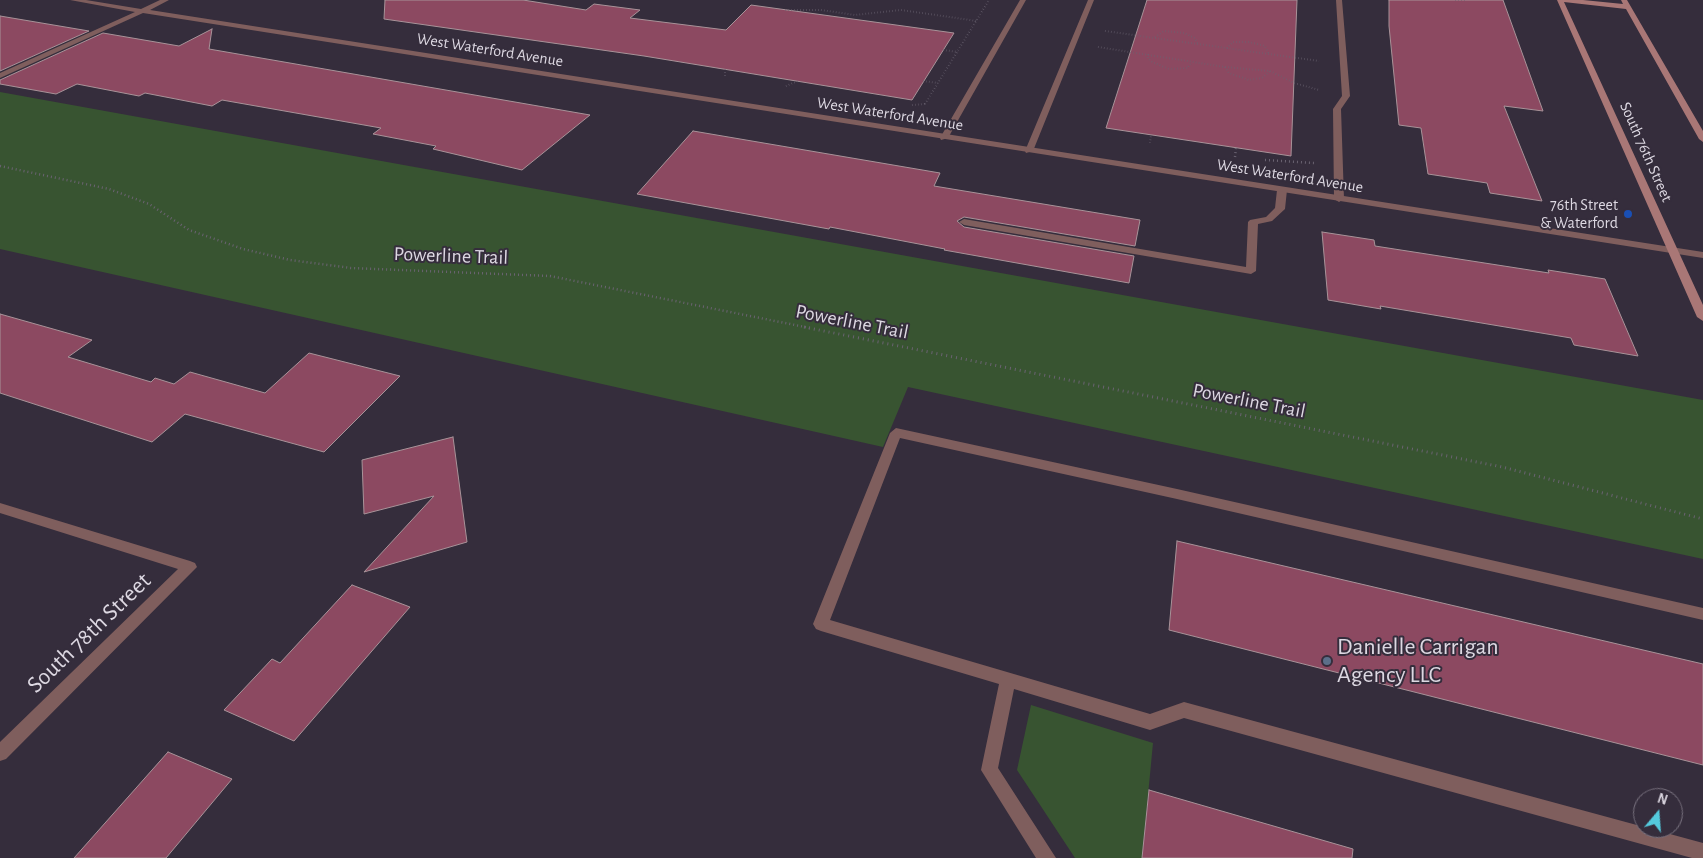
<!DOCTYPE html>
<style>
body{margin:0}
#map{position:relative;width:1703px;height:858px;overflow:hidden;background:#352d3c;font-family:"Alegreya Sans",sans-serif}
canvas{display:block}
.north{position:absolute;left:1633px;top:788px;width:50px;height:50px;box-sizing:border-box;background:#352d3c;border:1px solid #78717e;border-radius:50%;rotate:18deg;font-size:14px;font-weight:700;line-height:20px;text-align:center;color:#ddd8e2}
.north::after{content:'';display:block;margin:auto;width:18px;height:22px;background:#54cadd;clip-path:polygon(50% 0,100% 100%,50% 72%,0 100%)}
</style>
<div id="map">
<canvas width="1703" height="858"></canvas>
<div class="north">N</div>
</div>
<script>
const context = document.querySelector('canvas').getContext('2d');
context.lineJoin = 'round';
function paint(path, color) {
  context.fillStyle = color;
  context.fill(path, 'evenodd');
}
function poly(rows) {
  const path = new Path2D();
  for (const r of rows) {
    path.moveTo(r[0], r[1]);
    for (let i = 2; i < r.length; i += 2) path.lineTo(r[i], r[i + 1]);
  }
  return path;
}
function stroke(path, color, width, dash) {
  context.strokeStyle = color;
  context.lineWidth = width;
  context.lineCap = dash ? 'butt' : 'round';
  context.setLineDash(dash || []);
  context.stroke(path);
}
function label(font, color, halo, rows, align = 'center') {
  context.font = font + ' "Alegreya Sans",sans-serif';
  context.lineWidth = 4;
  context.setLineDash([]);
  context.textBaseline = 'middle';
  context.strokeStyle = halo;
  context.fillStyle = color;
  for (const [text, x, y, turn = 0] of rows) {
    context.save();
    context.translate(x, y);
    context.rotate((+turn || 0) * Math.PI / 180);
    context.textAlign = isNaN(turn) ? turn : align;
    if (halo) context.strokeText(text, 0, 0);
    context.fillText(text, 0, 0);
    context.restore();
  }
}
const green = poly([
 [0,92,1703,400,1703,559,908,387,883,447,0,249],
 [1031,705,1153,743,1142,858,1075,858,1017,770]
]);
const building = poly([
 [385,0,523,0,586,10,594,4,640,10,630,18,726,30,751,5,954,33,912,100,644,56,384,19,385,0],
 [1147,0,1297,0,1291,156,1106,128,1147,0],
 [1389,0,1503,0,1543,111,1504,106,1542,201,1490,193,1487,183,1428,174,1421,128,1399,125,1389,26,1389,0],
 [0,16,89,31,0,71,0,16],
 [212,29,209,49,590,115,522,170,433,149,436,146,373,134,381,128,222,100,212,106,145,93,139,96,77,84,56,94,0,84,0,80,103,33,179,46,212,29],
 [693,131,940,173,934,186,1140,220,1135,246,964,217,957,221,964,227,1134,256,1129,283,944,250,945,249,830,227,829,229,637,194,693,131],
 [1322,232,1374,240,1375,246,1549,273,1548,270,1605,279,1638,356,1574,345,1571,338,1380,306,1381,309,1328,300,1322,232],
 [0,314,92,340,68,357,151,382,155,378,174,384,190,372,265,393,309,353,400,376,324,452,185,414,152,442,0,393,0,314],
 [453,437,467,542,364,572,434,496,364,514,362,460,453,437],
 [1177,541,1703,664,1703,765,1169,630,1177,541],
 [352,585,410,607,294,741,224,710,272,659,280,663,352,585],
 [168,752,232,779,166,858,74,858,168,752],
 [1149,790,1353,849,1352,858,1142,858,1149,790]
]);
const pathFar2 = poly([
 [1455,0,1465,0],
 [785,10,821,10,855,15,901,10,977,21],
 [1105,31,1319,61],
 [1155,37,1164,31,1184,33,1195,38,1197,43],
 [1098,47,1225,67,1270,71,1294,83,1319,90],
 [1227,48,1233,42,1249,42,1265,46,1269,54],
 [943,50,958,52],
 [1148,54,1148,58,1152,62,1169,69,1187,68,1192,62],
 [1225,67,1229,73,1249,80,1262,78,1270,71],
 [725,69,725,78],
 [923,81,938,83],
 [786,86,798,81],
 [925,104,989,0],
 [912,105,925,104],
 [1150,143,1151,135]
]);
const pathFar1 = poly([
 [1235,157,1236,148],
 [1265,160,1314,163],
 [0,166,109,189,149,204,189,230,243,249,290,260,351,268,550,276,810,328]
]);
const path = poly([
 [804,327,1502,467,1703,519]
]);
const service = poly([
 [1020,0,1026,0,948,138,941,140,940,138,1020,0],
 [1088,0,1094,0,1033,151,1026,153,1025,151,1088,0],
 [1336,0,1342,0,1350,96,1341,109,1344,199,1339,202,1334,199,1333,109,1342,96,1336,0],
 [1282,187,1287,190,1285,209,1272,221,1258,224,1256,271,1251,274,964,225,959,222,964,219,1246,267,1248,222,1250,220,1266,217,1275,208,1277,190,1282,187],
 [896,428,1177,489,1703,608,1703,620,1177,499,900,438,830,620,1150,714,1184,702,1703,843,1703,858,1692,858,1184,718,1150,730,1014,689,998,768,1056,858,1036,858,981,770,999,684,821,631,816,629,813,624,890,433,896,428]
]);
const minor = poly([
 [70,0,86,0,141,9,160,0,169,0,150,10,1703,252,1703,258,143,13,0,78,0,73,135,12,70,0],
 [0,503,190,561,195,563,197,567,6,759,0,761,0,742,178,569,0,513,0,503]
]);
const secondary = poly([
 [1557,0,1583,0,1623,4,1621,0,1627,0,1703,131,1703,142,1699,139,1626,9,1564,2,1703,305,1703,321,1697,317,1557,0]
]);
const markers = [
 [1628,214,5,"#1a4fb4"],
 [1327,661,5,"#5c6f8a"]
];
const farStreetnames = [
 ["West Waterford Avenue",490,50,9],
 ["West Waterford Avenue",890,114,9],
 ["South 76th Street",1646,152,66],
 ["West Waterford Avenue",1290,176,9]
];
const farPoinames = [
 ["76th Street",1618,205],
 ["& Waterford",1618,223]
];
const streetNames = [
 ["Powerline Trail",451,256,2],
 ["Powerline Trail",852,322,11],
 ["Powerline Trail",1249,401,11]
];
const nearStreetnames = [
 ["South 78th Street",89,633,-44]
];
const nearPoinames = [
 ["Danielle Carrigan",1337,647],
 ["Agency LLC",1337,675]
];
paint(green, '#385431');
paint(building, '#8c4961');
stroke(building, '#a89399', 1);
stroke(pathFar2, '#6a6371', 2, [0.5, 2.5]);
stroke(pathFar1, '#6a6371', 2.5, [1, 3]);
stroke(path, '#6a6371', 3, [1, 4]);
paint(service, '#7f5e5d');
paint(minor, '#7f5e5d');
paint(secondary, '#a97776');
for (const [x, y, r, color] of markers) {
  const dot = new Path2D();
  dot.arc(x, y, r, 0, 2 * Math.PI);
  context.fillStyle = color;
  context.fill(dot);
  stroke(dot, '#352d3c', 2);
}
label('16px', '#ddd8e2', '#352d3c', farStreetnames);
label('16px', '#ddd8e2', '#352d3c', farPoinames, 'right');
label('20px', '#ddd8e2', '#352d3c', streetNames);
label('24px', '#ddd8e2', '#352d3c', nearStreetnames);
label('24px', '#ddd8e2', '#352d3c', nearPoinames, 'left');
</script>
